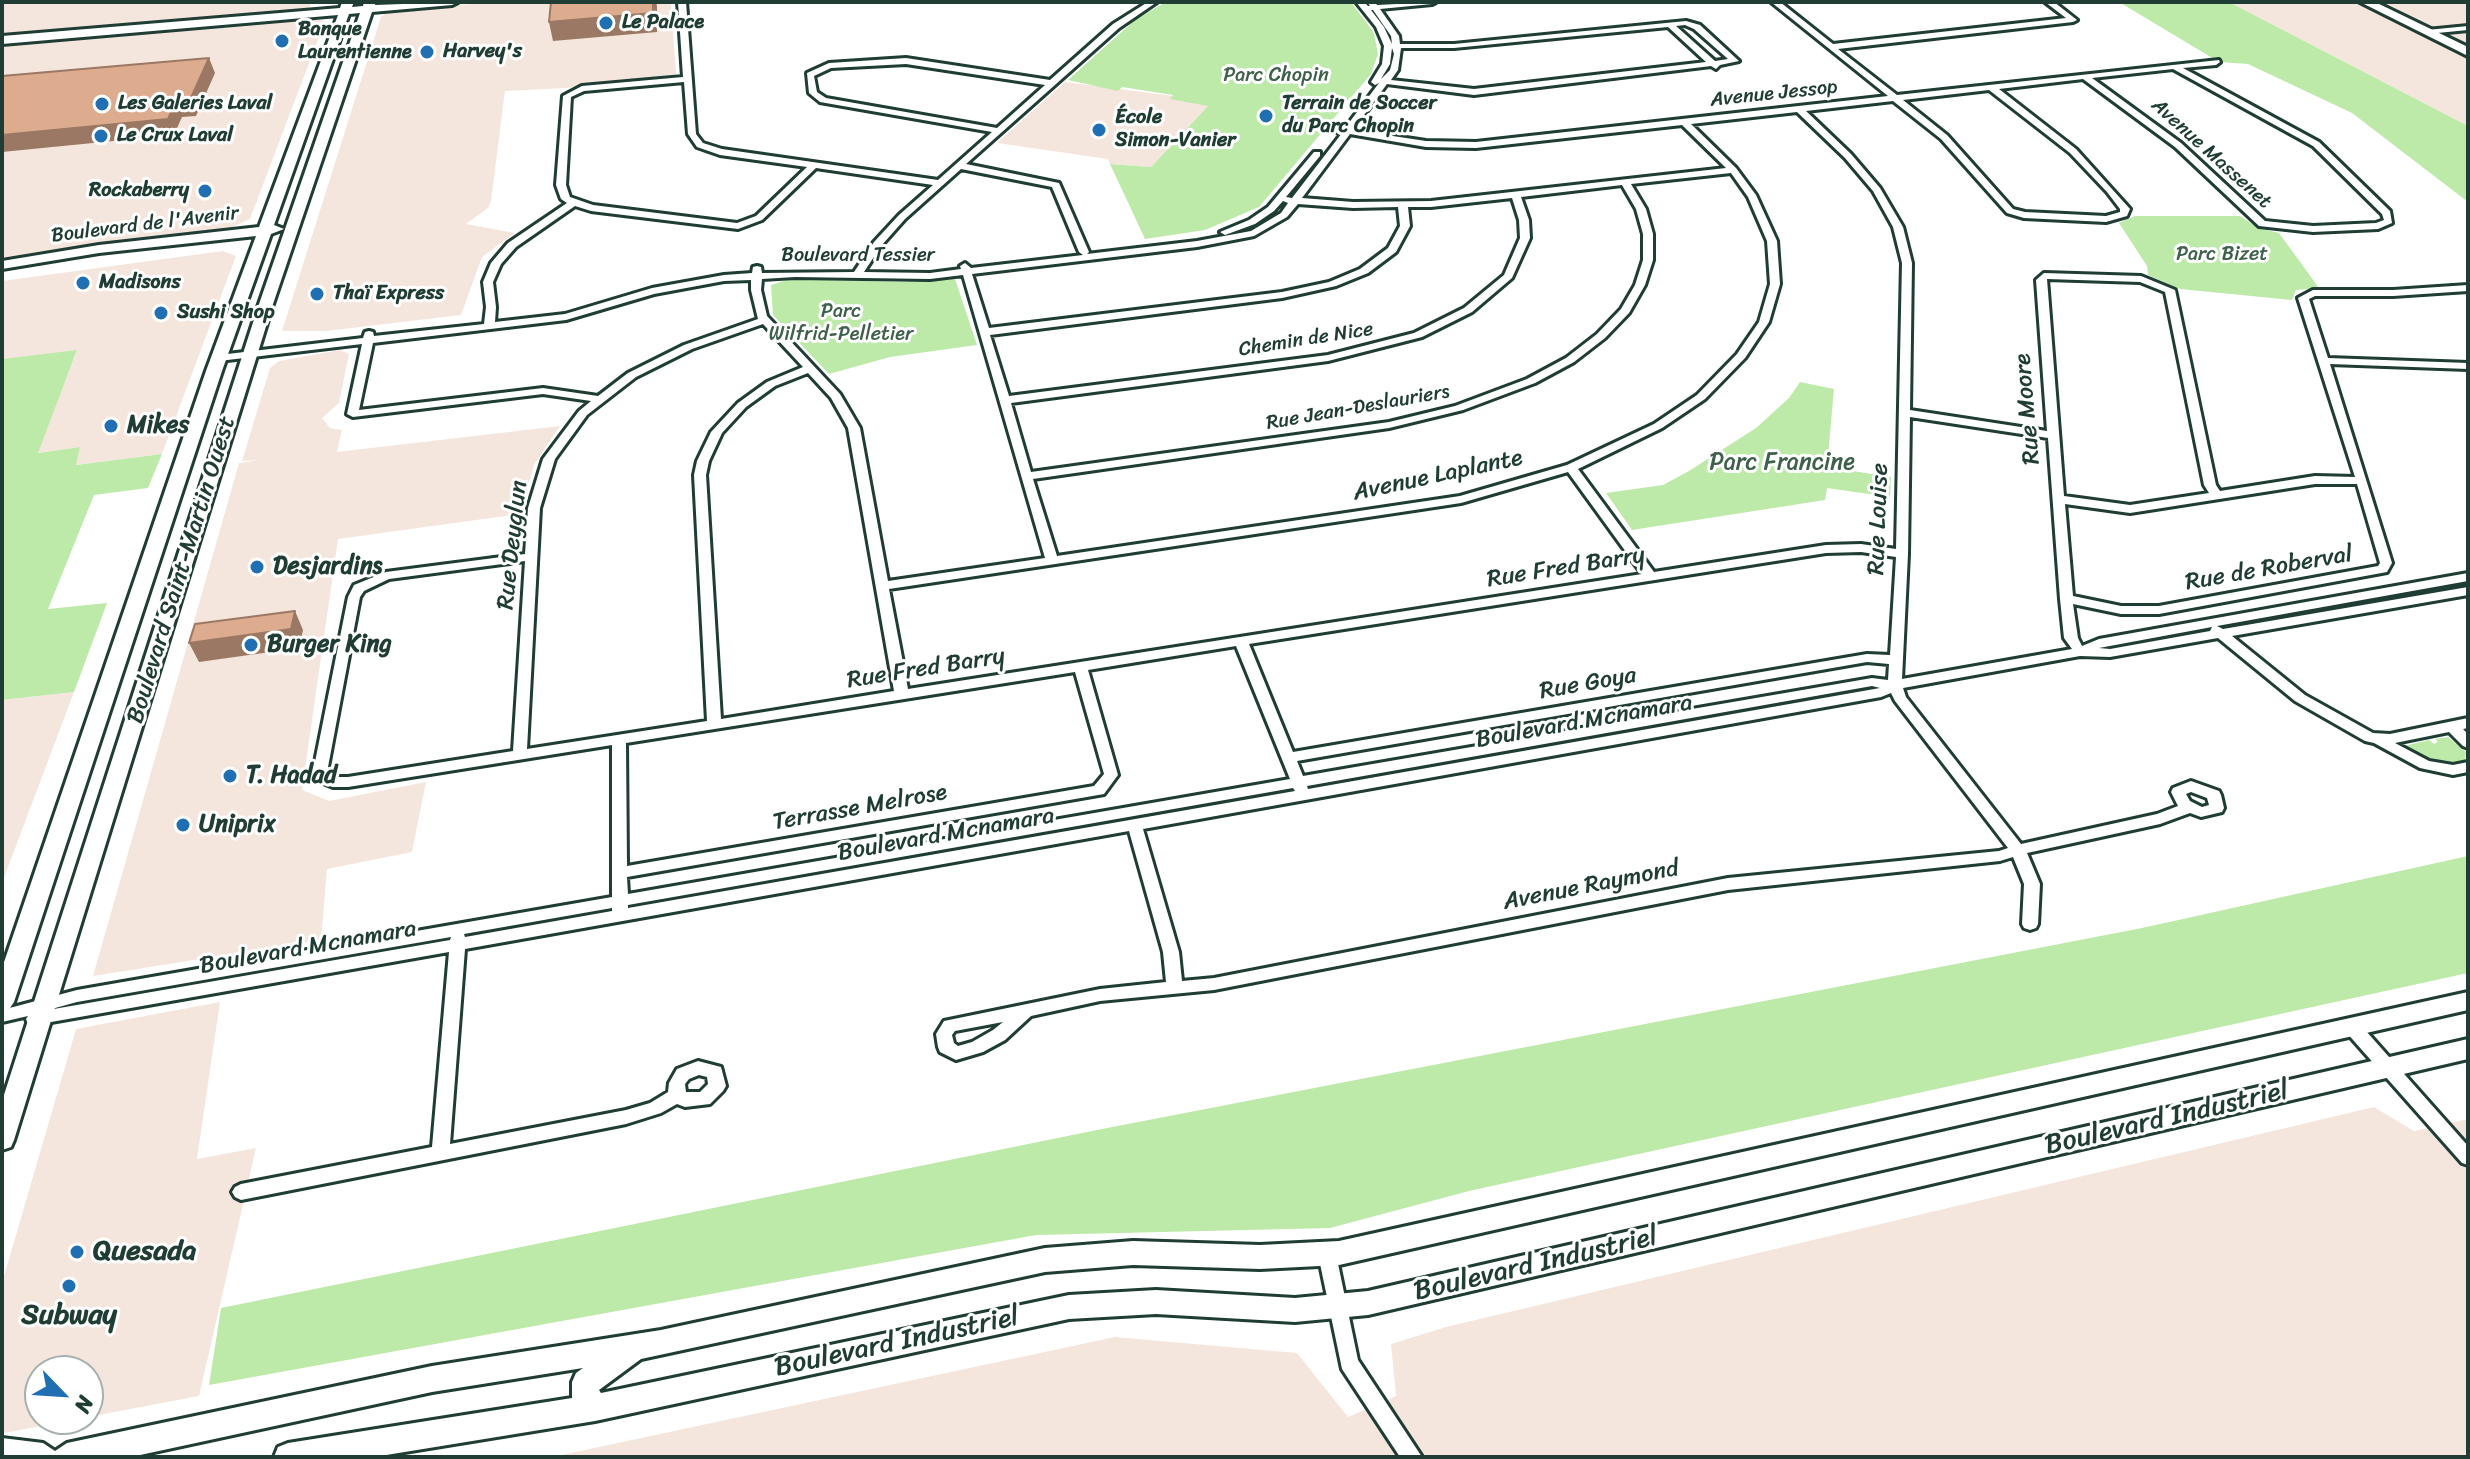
<!DOCTYPE html>
<meta charset="utf-8">
<style>
body{margin:0}
#map{position:relative;width:2470px;height:1459px;overflow:hidden;background:#fff;font-family:Sriracha,sans-serif}
canvas{display:block}
.frame{position:absolute;inset:0;border:4px solid #1f3d34;pointer-events:none}
.north{position:absolute;left:24px;top:1355px;width:80px;height:80px;box-sizing:border-box;background:#fff;border:2px solid #a5b1ae;border-radius:50%;rotate:115deg;font-size:22px;font-weight:700;line-height:32px;text-align:center;color:#1f3d34}
.north::after{content:'';display:block;margin:auto;width:28px;height:36px;background:#1f6fb2;clip-path:polygon(50% 0,100% 100%,50% 72%,0 100%)}
</style>
<div id="map">
<canvas width="2470" height="1459"></canvas>
<div class="frame"></div>
<div class="north">N</div>
</div>
<script>
const context = document.querySelector('canvas').getContext('2d');
context.lineJoin = 'round';
function paint(path, color) {
  context.fillStyle = color;
  context.fill(path, 'evenodd');
}
function poly(rows) {
  const path = new Path2D();
  for (const r of rows) {
    path.moveTo(r[0], r[1]);
    for (let i = 2; i < r.length; i += 2) path.lineTo(r[i], r[i + 1]);
  }
  return path;
}
function stroke(path, color, width, dash) {
  context.strokeStyle = color;
  context.lineWidth = width;
  context.lineCap = dash ? 'butt' : 'round';
  context.setLineDash(dash || []);
  context.stroke(path);
}
function label(font, color, halo, rows, align = 'center') {
  context.font = font + ' Sriracha,sans-serif';
  context.lineWidth = 6;
  context.setLineDash([]);
  context.textBaseline = 'middle';
  context.strokeStyle = halo;
  context.fillStyle = color;
  for (const [text, x, y, turn = 0] of rows) {
    context.save();
    context.translate(x, y);
    context.rotate((+turn || 0) * Math.PI / 180);
    context.textAlign = isNaN(turn) ? turn : align;
    if (halo) context.strokeText(text, 0, 0);
    context.fillText(text, 0, 0);
    context.restore();
  }
}
const built = poly([
 [2,2,311,2,307,18,325,21,250,219,232,227,2,258],
 [495,2,671,2,676,74,566,88,505,91,491,201,488,208,466,224,515,233,482,257,461,315,326,331,282,331,381,17,389,11],
 [2229,2,2468,2,2468,126],
 [1065,82,1174,96,1171,98,1209,105,1151,167,1110,164,1108,159,997,143],
 [223,251,236,256,162,454,75,465,79,447,37,453,77,351,2,359,2,281],
 [340,350,349,354,339,403,322,418,330,428,342,430,337,452,560,426,534,465,520,514,338,539,302,790,329,801,426,782,412,852,327,869,321,940,93,976,239,463,260,460,242,461,270,368,279,361],
 [74,692,2,883,2,700],
 [220,1002,197,1159,256,1148,199,1396,88,1417,88,1371,40,1371,40,1419,79,1419,4,1433,2,1283,76,1029],
 [2374,1107,2414,1131,2468,1119,2468,1457,552,1457,1115,1337,1297,1353,1348,1417,1396,1396,1391,1344,1446,1327]
]);
const green = poly([
 [1166,2,1351,2,1374,33,1378,54,1371,74,1259,207,1205,230,1145,239,1110,164,1151,167,1208,106,1170,99,1173,95,1122,87,1118,91,1068,80,1136,19],
 [2119,2,2229,2,2468,126,2468,202,2352,113,2248,64,2219,62],
 [2135,216,2240,216,2258,228,2279,233,2319,288,2296,290,2292,300,2180,289,2148,275,2147,266,2119,223],
 [790,279,902,282,955,279,977,345,890,357,829,374,773,315,771,285],
 [77,350,38,453,80,447,76,465,162,454,148,488,94,495,48,609,107,603,74,692,2,700,2,359],
 [1800,382,1834,389,1827,467,1891,477,1890,497,1827,488,1825,500,1632,530,1606,493,1663,485,1689,471,1756,428,1789,398],
 [2448,737,2466,752,2465,761,2447,765,2430,762,2404,746,2429,740,2434,744,2438,742,2435,739],
 [2468,856,2468,973,1469,1191,1330,1228,1036,1235,209,1385,221,1308,1102,1129,2142,928]
]);
const street = poly([
 [678,2,686,2,696,134,703,143,722,149,938,180,992,132,820,102,809,93,807,73,829,63,906,58,1050,80,1113,24,1148,2,1157,2,1119,28,966,164,1059,183,1089,252,1087,254,1197,241,1251,231,1281,213,1288,203,1283,201,1274,211,1255,224,1225,235,1220,232,1249,220,1268,207,1314,152,1320,152,1320,156,1286,197,1292,198,1342,133,1337,132,1337,128,1345,128,1379,83,1375,85,1371,82,1382,64,1384,46,1376,27,1356,2,1364,2,1368,6,1370,6,1367,2,1375,2,1377,5,1436,2,1432,4,1380,9,1399,36,1400,44,1454,44,1686,21,1700,25,1739,61,1720,65,1716,69,1711,66,1474,95,1387,84,1353,130,1426,141,1476,142,1888,96,1771,2,1780,2,1833,44,2066,18,2045,2,2054,2,2077,20,2073,22,1838,49,1897,95,2219,60,2220,62,2216,65,2183,68,2319,142,2390,211,2392,223,2378,229,2313,232,2259,226,2175,147,2083,79,1999,89,2076,149,2130,209,2127,216,2106,222,2024,218,2007,213,1941,139,1893,101,1806,111,1851,154,1880,188,1903,227,1912,263,1910,410,2047,431,2036,280,2044,273,2141,276,2175,290,2216,485,2220,491,2315,476,2355,477,2298,298,2313,290,2393,290,2468,285,2468,291,2393,296,2315,296,2309,299,2328,358,2468,363,2468,369,2330,364,2392,563,2387,572,2159,614,2121,614,2073,604,2078,638,2082,646,2099,639,2468,573,2468,581,2217,626,2223,629,2468,587,2468,595,2232,636,2305,695,2373,733,2390,734,2468,718,2468,728,2463,729,2468,734,2468,748,2463,746,2449,732,2395,743,2429,761,2453,765,2468,762,2468,772,2453,775,2420,768,2374,743,2365,741,2295,701,2218,638,2110,657,2080,656,1903,688,1906,697,2021,844,2157,814,2178,806,2171,792,2173,788,2191,781,2219,791,2221,795,2224,808,2222,812,2201,817,2190,813,2160,824,2027,853,2040,884,2038,924,2036,928,2030,930,2024,928,2022,924,2024,884,2013,857,2000,861,1728,890,1214,990,1100,1001,1031,1016,1005,1040,983,1052,956,1060,940,1052,938,1047,936,1034,944,1021,1100,989,1166,982,1163,952,1129,831,465,949,450,1144,626,1110,650,1103,668,1092,669,1083,677,1069,698,1061,721,1067,726,1086,723,1091,710,1104,685,1107,677,1104,661,1113,626,1124,241,1200,235,1197,232,1192,235,1187,241,1184,432,1147,449,952,34,1025,28,1024,26,1019,28,1016,2,1022,2,1010,77,990,612,897,612,745,348,787,333,787,318,781,314,767,348,597,354,585,386,572,525,554,528,508,543,459,579,411,591,401,543,394,353,417,347,414,362,344,219,361,214,358,219,355,363,338,365,332,369,331,373,332,374,336,484,324,486,307,483,282,491,263,508,243,567,203,561,199,556,185,563,96,582,86,683,77,678,2],
 [1371,10,1373,10,1391,36,1392,44,1384,27,1371,10],
 [1685,25,1694,29,1728,59,1715,61,1676,26,1685,25],
 [1668,27,1706,62,1474,89,1391,80,1398,70,1401,48,1454,48,1668,27],
 [1392,48,1394,54,1390,70,1381,79,1390,64,1392,48],
 [906,64,1045,85,997,128,826,98,817,92,814,76,831,68,906,64],
 [2173,69,2313,146,2382,214,2384,220,2376,223,2313,226,2265,221,2181,143,2092,78,2173,69],
 [684,82,688,134,697,147,720,155,807,167,756,216,737,223,593,205,570,197,566,185,571,97,584,91,684,82],
 [1989,90,2070,153,2107,192,2120,209,2120,212,2106,216,2025,212,2013,209,1947,135,1903,100,1989,90],
 [1797,112,1845,158,1873,191,1893,227,1902,263,1896,549,1861,544,1826,545,1654,572,1578,469,1662,428,1705,399,1745,358,1769,322,1780,284,1777,241,1756,195,1736,168,1691,124,1797,112],
 [1682,125,1726,168,1431,201,1353,202,1302,198,1350,134,1426,147,1476,148,1682,125],
 [816,168,933,185,899,215,874,242,854,272,762,273,761,267,757,266,753,267,752,273,724,275,652,288,565,314,495,322,496,307,493,282,501,264,516,247,575,206,591,211,738,229,762,220,816,168],
 [961,169,1052,187,1079,252,1083,255,971,268,965,263,960,266,961,269,930,273,864,272,881,246,905,219,961,169],
 [1731,173,1748,197,1767,241,1770,284,1759,322,1737,354,1697,395,1654,424,1567,465,1460,496,1057,556,1033,479,1389,428,1463,410,1535,383,1574,362,1605,338,1629,313,1645,285,1653,260,1653,234,1646,209,1631,184,1731,173],
 [1622,185,1636,209,1643,234,1643,260,1635,285,1621,309,1597,334,1566,358,1527,379,1455,406,1389,422,1031,472,1011,403,1328,361,1422,337,1472,312,1512,278,1530,238,1529,220,1521,197,1622,185],
 [1512,198,1519,220,1520,238,1504,275,1464,308,1414,333,1328,355,1009,396,990,335,1282,298,1336,286,1368,273,1396,252,1410,226,1408,207,1431,207,1512,198],
 [1298,204,1353,208,1398,207,1400,226,1388,248,1360,269,1329,282,1282,292,989,328,972,274,1197,247,1254,236,1287,217,1298,204],
 [963,275,1045,558,888,581,860,428,840,394,767,316,761,290,762,279,795,277,930,279,963,275],
 [2047,279,2140,282,2165,292,2204,485,2209,493,2130,505,2064,496,2047,279],
 [751,280,751,290,758,319,684,345,628,373,598,396,543,388,359,410,373,343,566,320,654,294,724,281,751,280],
 [763,324,803,367,767,382,738,403,711,432,697,461,694,475,707,721,527,749,540,508,555,459,587,415,636,377,692,349,763,324],
 [808,373,831,398,848,428,894,691,721,719,706,475,709,461,722,433,746,407,775,386,808,373],
 [1910,417,2048,438,2060,599,2064,638,2072,649,1902,679,1908,554,1910,417],
 [1568,472,1642,574,908,689,889,589,1461,503,1568,472],
 [2315,484,2357,484,2380,563,2378,566,2159,606,2121,606,2073,596,2065,504,2130,513,2315,484],
 [1861,552,1896,557,1890,655,1867,654,1293,752,1249,644,1826,553,1861,552],
 [525,561,513,751,348,777,335,777,330,774,328,767,360,597,364,591,389,579,525,561],
 [2212,627,2210,631,2110,649,2099,648,2212,627],
 [1236,646,1290,779,628,894,627,877,1104,794,1118,775,1088,670,1236,646],
 [1867,662,1889,664,1888,680,1872,678,1303,776,1297,761,1867,662],
 [1075,672,1104,774,1094,786,627,866,626,743,1075,672],
 [1872,686,1880,688,1308,789,1307,786,1872,686],
 [1891,693,1895,701,2008,848,1999,851,1728,878,1214,978,1182,981,1179,952,1143,829,1881,697,1891,693],
 [1293,788,1295,791,628,908,628,905,1293,788],
 [2191,792,2207,798,2209,805,2202,807,2190,801,2186,794,2191,792],
 [612,908,612,911,465,937,464,934,612,908],
 [451,937,450,940,48,1010,77,1002,451,937],
 [1003,1022,993,1030,972,1042,958,1046,954,1043,952,1035,955,1031,1003,1022],
 [699,1075,707,1077,708,1084,700,1092,686,1092,685,1084,689,1079,699,1075],
 [2468,26,2468,30,2427,34,2423,32,2427,30,2468,26],
 [2352,1020,2358,1022,2468,1146,2468,1165,2462,1163,2346,1032,2344,1027,2346,1022,2352,1020],
 [1327,1246,1334,1248,1336,1254,1358,1360,1422,1457,1400,1457,1342,1369,1318,1254,1320,1248,1327,1246]
]);
const secondary = poly([
 [342,2,354,2,352,7,363,6,364,2,376,2,375,5,458,2,452,5,372,12,272,307,14,1140,11,1147,2,1150,2,1101,258,307,360,13,349,14,274,225,284,229,271,234,222,371,14,1002,10,1008,2,1011,2,968,206,371,256,236,99,253,2,269,2,261,99,245,259,227,338,15,2,44,2,36,340,8,342,2],
 [2360,2,2375,2,2468,47,2468,56,2360,2],
 [2468,992,2468,1010,1339,1265,1260,1269,1133,1265,1045,1272,641,1359,599,1390,601,1393,1069,1295,1156,1290,1295,1298,1368,1291,2468,1039,2468,1059,1368,1315,1295,1322,1156,1314,1069,1319,595,1421,374,1457,274,1457,278,1447,288,1443,572,1398,572,1382,576,1373,583,1368,432,1392,131,1457,2,1457,2,1438,43,1443,55,1451,67,1443,432,1366,661,1330,1045,1248,1133,1241,1260,1245,1339,1241,2468,992]
]);
const shadedWall = poly([
 [653,2,656,2,657,6,657,32,553,41,549,22],
 [209,58,215,73,196,116,182,117,174,135,2,152,2,135,176,102],
 [295,611,303,630,299,648,199,662,189,643]
]);
const building = poly([
 [551,2,653,2,653,13,549,22,551,2],
 [209,58,190,100,176,102,168,119,2,135,2,76,209,58],
 [295,611,291,629,189,643,195,624,295,611]
]);
const markers = [
 [606,23,8,"#1f6fb2"],
 [282,41,8,"#1f6fb2"],
 [427,52,8,"#1f6fb2"],
 [102,104,8,"#1f6fb2"],
 [1266,116,8,"#1f6fb2"],
 [1099,130,8,"#1f6fb2"],
 [101,136,8,"#1f6fb2"],
 [205,191,8,"#1f6fb2"],
 [83,283,8,"#1f6fb2"],
 [317,294,8,"#1f6fb2"],
 [161,313,8,"#1f6fb2"],
 [111,426,8,"#1f6fb2"],
 [257,567,8,"#1f6fb2"],
 [251,645,8,"#1f6fb2"],
 [230,776,8,"#1f6fb2"],
 [183,825,8,"#1f6fb2"],
 [77,1252,8,"#1f6fb2"],
 [69,1286,8,"#1f6fb2"]
];
const farPoinames = [
 ["Le Palace",622,23],
 ["Banque",298,30],
 ["Laurentienne",298,53],
 ["Harvey's",443,52],
 ["Les Galeries Laval",118,104],
 ["Terrain de Soccer",1282,104],
 ["du Parc Chopin",1282,127],
 ["École",1115,118],
 ["Simon-Vanier",1115,141],
 ["Le Crux Laval",117,136],
 ["Rockaberry",189,191,"right"],
 ["Madisons",99,283],
 ["Thaï Express",333,294],
 ["Sushi Shop",177,313]
];
const farParknames = [
 ["Parc Chopin",1276,76],
 ["Parc Bizet",2222,255],
 ["Parc",841,312],
 ["Wilfrid-Pelletier",841,335]
];
const farStreetnames = [
 ["Avenue Jessop",1774,94,-6],
 ["Avenue Massenet",2211,154,42],
 ["Boulevard de l'Avenir",145,225,-7],
 ["Boulevard Tessier",858,256],
 ["Chemin de Nice",1306,340,-9],
 ["Rue Jean-Deslauriers",1358,408,-10]
];
const streetNames = [
 ["Rue Moore",2028,409,-95],
 ["Avenue Laplante",1438,476,-12],
 ["Rue Louise",1879,519,-88],
 ["Rue Deyglun",513,545,-84],
 ["Rue Fred Barry",1566,568,-9],
 ["Rue de Roberval",2269,569,-10],
 ["Boulevard Saint-Martin Ouest",182,570,-73],
 ["Rue Fred Barry",926,669,-9],
 ["Rue Goya",1588,684,-10],
 ["Boulevard Mcnamara",1584,722,-10],
 ["Terrasse Melrose",860,808,-10],
 ["Boulevard Mcnamara",946,835,-10],
 ["Avenue Raymond",1591,886,-11],
 ["Boulevard Mcnamara",308,948,-10]
];
const poiNames = [
 ["Mikes",127,426],
 ["Desjardins",273,567],
 ["Burger King",267,645],
 ["T. Hadad",246,776],
 ["Uniprix",199,825]
];
const parkNames = [
 ["Parc Francine",1782,463]
];
const nearStreetnames = [
 ["Boulevard Industriel",2167,1119,-13],
 ["Boulevard Industriel",1536,1265,-13],
 ["Boulevard Industriel",897,1343,-12]
];
const nearPoinames = [
 ["Quesada",93,1252],
 ["Subway",69,1316,"center"]
];
paint(built, '#f5e6dd');
paint(green, '#bdeaa8');
stroke(street, '#1f3d34', 6);
stroke(secondary, '#1f3d34', 6);
paint(street, '#fff');
paint(secondary, '#fff');
paint(shadedWall, '#9b7864');
paint(building, '#ddac8f');
stroke(building, '#9b7864', 2);
for (const [x, y, r, color] of markers) {
  const dot = new Path2D();
  dot.arc(x, y, r, 0, 2 * Math.PI);
  context.fillStyle = color;
  context.fill(dot);
  stroke(dot, '#fff', 3);
}
label('bold 20px', '#1f3d34', '#fff', farPoinames, 'left');
label('20px', '#3f604b', '#fff', farParknames);
label('20px', '#1f3d34', '#fff', farStreetnames);
label('24px', '#1f3d34', '#fff', streetNames);
label('bold 24px', '#1f3d34', '#fff', poiNames, 'left');
label('24px', '#3f604b', '#fff', parkNames);
label('28px', '#1f3d34', '#fff', nearStreetnames);
label('bold 28px', '#1f3d34', '#fff', nearPoinames, 'left');
</script>
